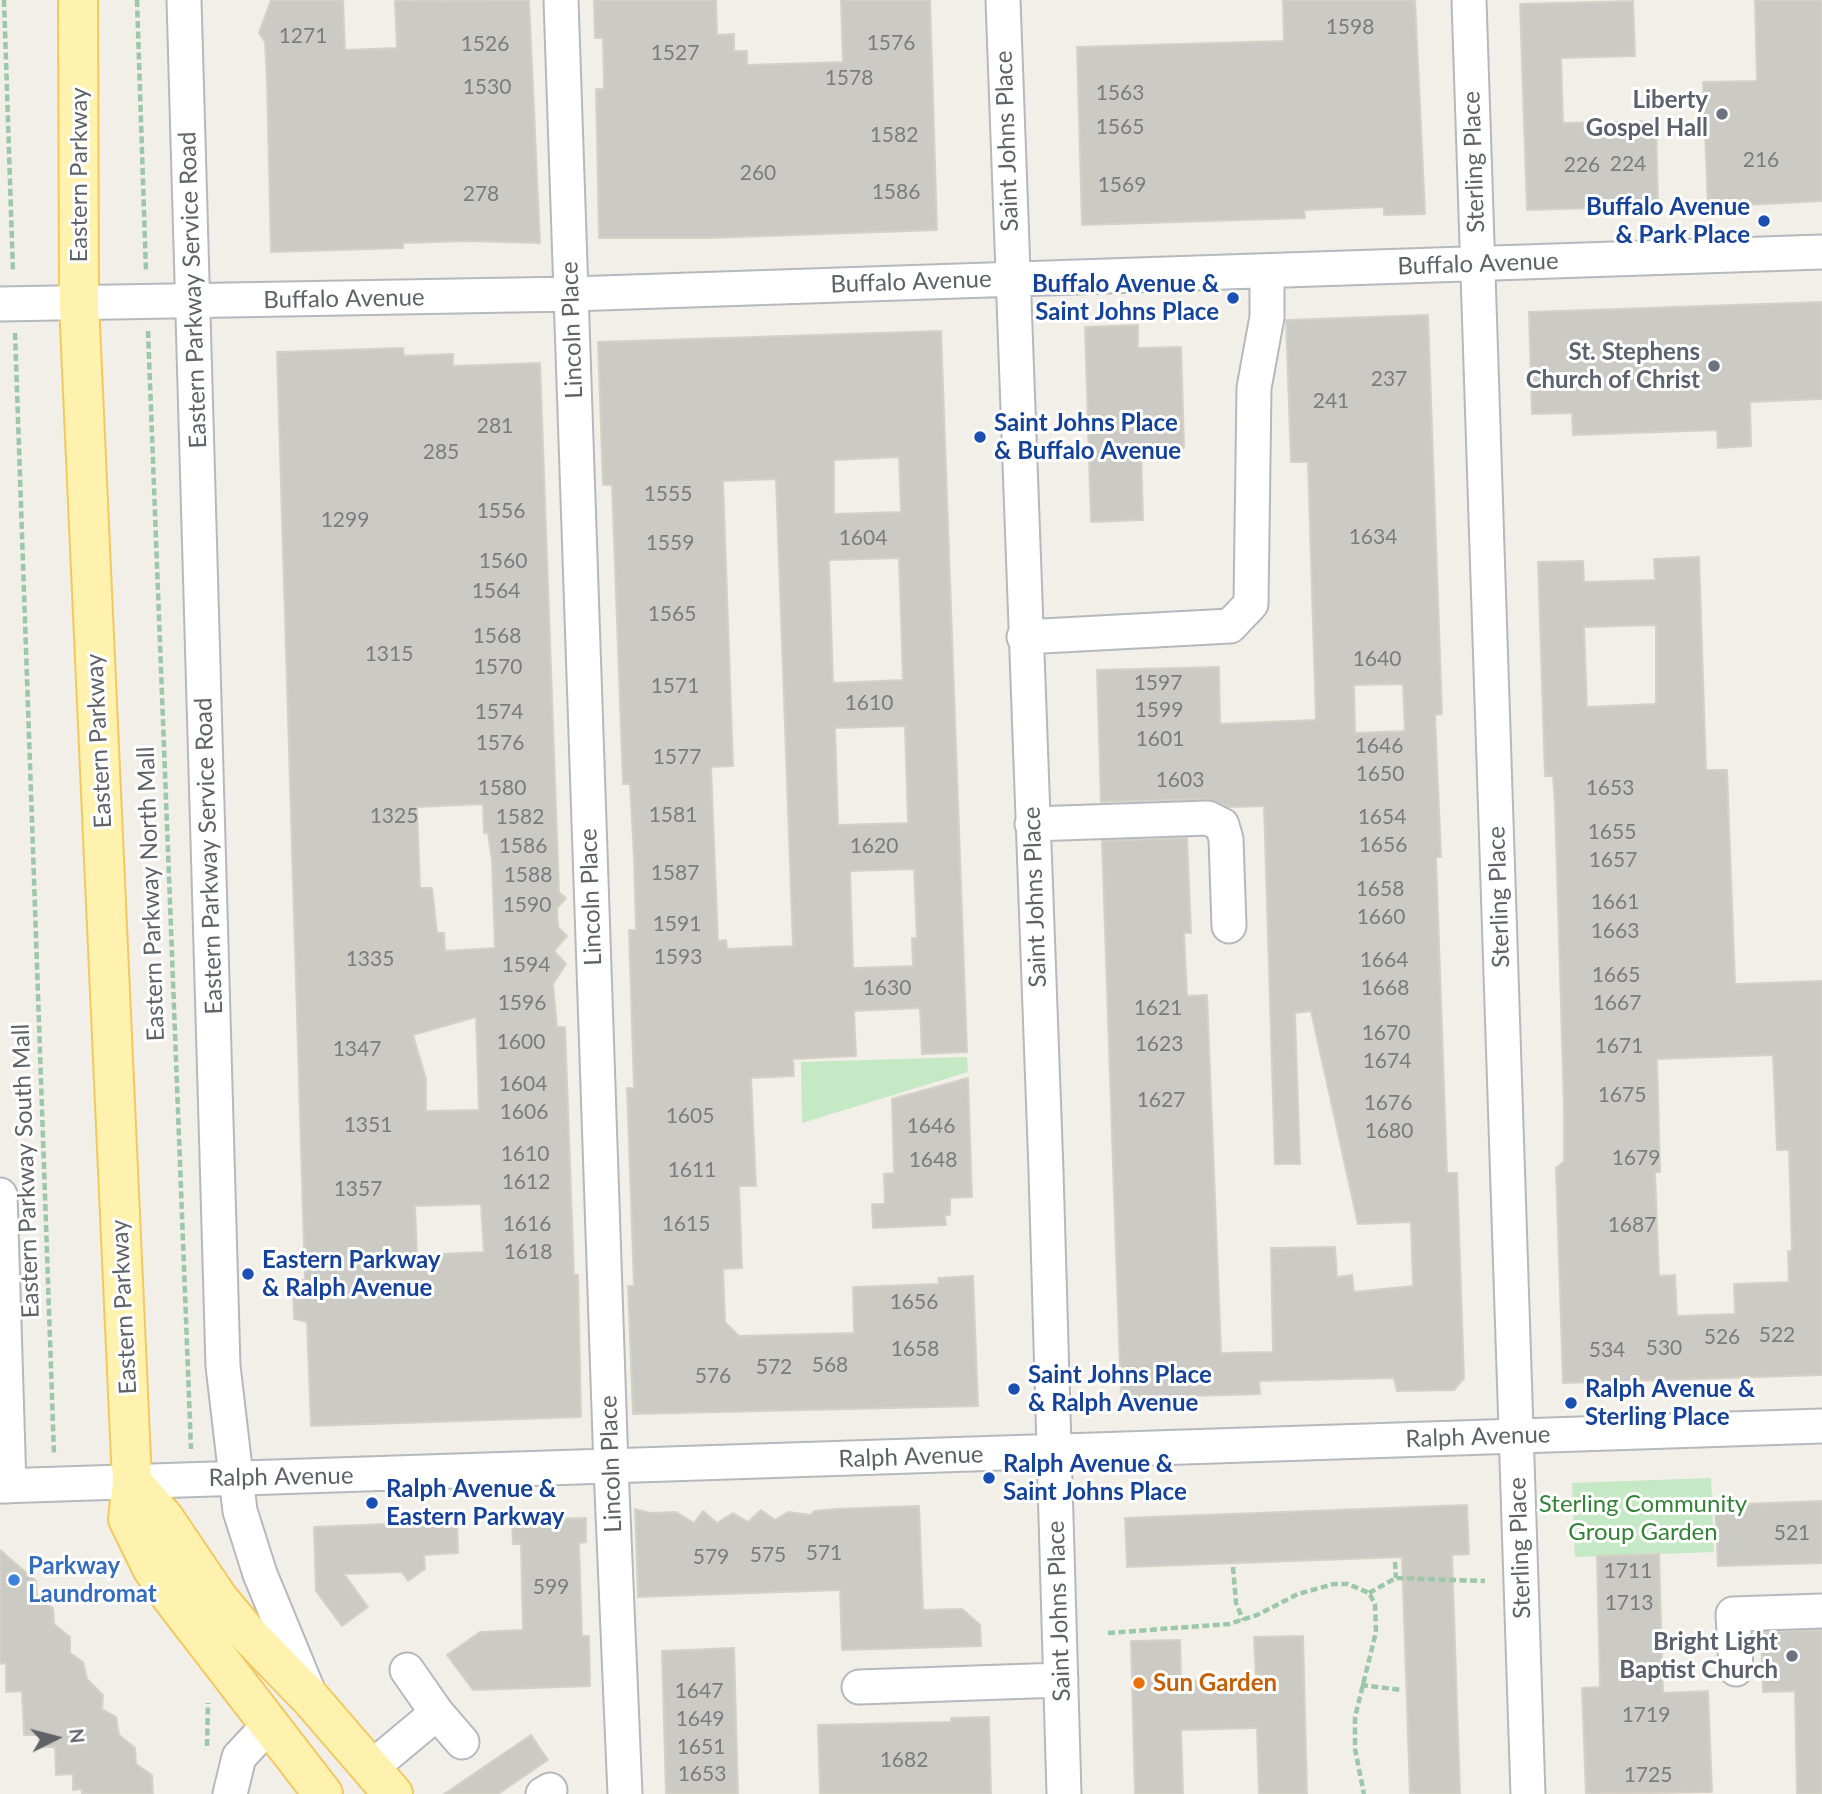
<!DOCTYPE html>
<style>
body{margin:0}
#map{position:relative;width:1822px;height:1794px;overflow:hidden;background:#f1efe8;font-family:Lato,sans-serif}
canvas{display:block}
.north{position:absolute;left:21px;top:1703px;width:70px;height:70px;-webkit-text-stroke:5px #fff;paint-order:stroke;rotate:84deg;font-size:19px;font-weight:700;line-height:28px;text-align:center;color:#5f6368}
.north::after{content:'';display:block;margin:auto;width:24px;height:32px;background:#5f6368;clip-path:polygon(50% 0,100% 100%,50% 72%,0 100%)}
</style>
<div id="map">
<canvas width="1822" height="1794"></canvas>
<div class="north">N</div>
</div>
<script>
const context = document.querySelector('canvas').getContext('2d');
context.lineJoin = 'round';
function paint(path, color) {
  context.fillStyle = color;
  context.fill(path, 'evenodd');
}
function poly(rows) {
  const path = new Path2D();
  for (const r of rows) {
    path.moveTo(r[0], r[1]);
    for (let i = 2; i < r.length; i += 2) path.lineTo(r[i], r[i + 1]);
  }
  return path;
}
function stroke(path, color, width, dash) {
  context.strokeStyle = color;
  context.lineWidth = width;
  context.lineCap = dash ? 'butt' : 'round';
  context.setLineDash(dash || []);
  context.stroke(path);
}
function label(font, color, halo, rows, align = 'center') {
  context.font = font + ' Lato,sans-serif';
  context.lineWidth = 6;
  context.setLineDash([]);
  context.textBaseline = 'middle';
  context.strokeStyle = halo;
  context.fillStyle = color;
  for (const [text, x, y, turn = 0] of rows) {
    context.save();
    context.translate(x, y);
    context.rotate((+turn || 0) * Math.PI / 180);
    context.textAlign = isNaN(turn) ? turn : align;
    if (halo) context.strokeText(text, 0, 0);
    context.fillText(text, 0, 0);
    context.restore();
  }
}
const green = poly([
 [967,1057,968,1072,802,1123,801,1062],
 [1711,1478,1714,1552,1575,1557,1572,1483]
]);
const building = poly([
 [271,0,343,0,345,50,397,48,395,1,529,0,540,243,467,241,403,243,403,248,271,252,267,81,265,42,259,33,271,0],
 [594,0,716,0,717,35,734,34,734,51,747,51,747,65,843,62,841,0,930,0,937,230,709,238,599,238,596,89,604,89,603,38,595,38,594,0],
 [1283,0,1415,0,1425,214,1384,215,1384,207,1304,210,1305,218,1082,225,1077,47,1284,41,1283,0],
 [1755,0,1822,0,1822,201,1708,207,1703,82,1757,81,1755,0],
 [1633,1,1635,56,1561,58,1563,123,1656,121,1658,206,1527,210,1520,4,1633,1],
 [1822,302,1822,399,1750,402,1751,446,1718,448,1717,430,1573,435,1572,413,1532,414,1529,312,1822,302],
 [1428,315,1442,714,1435,715,1441,857,1436,857,1439,944,1447,1173,1457,1173,1464,1378,1454,1390,1397,1391,1394,1378,1259,1381,1260,1394,1121,1398,1102,841,1187,838,1191,933,1184,933,1187,996,1207,995,1221,1353,1273,1352,1271,1248,1335,1247,1337,1277,1352,1275,1354,1292,1413,1286,1411,1222,1358,1224,1311,1011,1295,1013,1300,1164,1275,1164,1264,806,1230,807,1207,799,1101,802,1097,670,1219,667,1220,724,1316,720,1308,462,1291,462,1286,320,1428,315],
 [1403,684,1405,731,1355,733,1354,685,1403,684],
 [1138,325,1138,348,1181,347,1184,448,1141,450,1143,520,1091,522,1085,327,1138,325],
 [941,331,967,1052,922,1054,920,1008,854,1011,856,1056,793,1059,794,1076,751,1078,756,1186,739,1186,742,1268,723,1269,725,1322,739,1336,854,1333,853,1287,939,1284,938,1278,973,1276,978,1406,633,1414,628,1286,634,1286,627,1088,634,1088,629,930,636,930,634,857,630,784,623,784,612,485,603,485,598,342,941,331],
 [899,457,901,512,834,514,834,460,899,457],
 [776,479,793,946,727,949,726,940,718,941,711,767,733,766,723,481,776,479],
 [899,558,903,680,833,683,829,560,899,558],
 [905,726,908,823,838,825,835,728,905,726],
 [914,869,917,938,912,938,913,966,853,968,850,871,914,869],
 [403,348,404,356,453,354,453,366,540,363,559,892,566,898,557,908,558,927,567,936,554,951,566,964,553,984,557,1027,565,1027,574,1275,578,1275,581,1417,311,1426,307,1322,294,1319,293,1280,305,1280,277,352,403,348],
 [483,804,484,833,488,833,492,861,495,948,445,951,444,933,437,933,432,888,420,888,417,807,483,804],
 [476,1017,479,1110,426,1111,426,1079,413,1035,476,1017],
 [481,1204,484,1252,417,1255,415,1206,481,1204],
 [1699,557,1706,770,1727,770,1735,984,1822,981,1822,1375,1563,1383,1556,1168,1564,1161,1564,1108,1555,804,1553,776,1545,776,1538,562,1583,561,1584,582,1655,580,1654,559,1699,557],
 [1656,625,1656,704,1587,707,1584,627,1656,625],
 [1773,1055,1777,1150,1789,1150,1792,1251,1788,1251,1789,1282,1734,1284,1735,1314,1677,1316,1675,1275,1659,1276,1655,1172,1660,1172,1657,1059,1773,1055],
 [968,1078,972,1197,950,1198,950,1215,945,1215,946,1225,873,1228,872,1204,885,1204,884,1174,894,1173,892,1099,968,1078],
 [1822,1501,1822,1563,1718,1566,1715,1505,1822,1501],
 [1467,1505,1469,1554,1452,1555,1460,1794,1410,1794,1402,1557,1127,1567,1125,1518,1467,1505],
 [919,1506,923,1610,962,1609,980,1625,981,1646,842,1650,840,1590,638,1597,635,1509,650,1513,676,1512,694,1523,703,1511,717,1523,733,1513,748,1522,761,1510,775,1520,788,1512,811,1515,814,1511,837,1509,919,1506],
 [586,1518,586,1542,579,1543,582,1636,589,1636,590,1686,473,1690,447,1655,480,1632,523,1630,521,1544,513,1544,512,1520,586,1518],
 [457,1521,458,1553,424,1555,425,1569,408,1581,402,1572,344,1574,368,1607,342,1626,316,1591,314,1527,457,1521],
 [0,1550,36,1581,37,1599,53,1608,54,1624,70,1637,70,1653,83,1662,87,1679,103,1695,102,1709,116,1717,119,1735,135,1748,136,1764,152,1775,153,1794,82,1794,82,1789,73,1790,73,1774,56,1775,55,1747,39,1747,39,1735,24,1735,22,1691,6,1692,6,1663,0,1664,0,1550],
 [1659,1554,1663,1693,1708,1691,1712,1792,1586,1794,1582,1688,1600,1687,1597,1556,1659,1554],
 [1822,1630,1822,1794,1797,1794,1795,1691,1763,1692,1761,1632,1822,1630],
 [1303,1636,1307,1794,1259,1794,1257,1728,1181,1730,1183,1794,1135,1794,1131,1641,1180,1640,1181,1681,1256,1679,1254,1637,1303,1636],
 [734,1648,738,1794,666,1794,662,1651,734,1648],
 [989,1717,991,1794,820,1794,818,1725,951,1722,951,1718,989,1717],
 [531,1735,548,1760,498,1794,444,1794,531,1735]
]);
const path = poly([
 [4,0,13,272],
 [137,0,146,272],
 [148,331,191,1449],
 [15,333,54,1454],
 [1395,1562,1396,1578],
 [1233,1567,1236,1603,1243,1620],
 [1369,1593,1396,1578,1485,1581],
 [1108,1633,1229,1624,1257,1615,1298,1594,1334,1584,1348,1584,1369,1593,1375,1604,1376,1632,1355,1717,1355,1749,1364,1794],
 [1361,1685,1402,1690],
 [207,1746,208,1703]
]);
const minor = poly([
 [184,0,223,1366,240,1511,260,1574,309,1693],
 [561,0,611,1467,625,1794],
 [1003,0,1046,1171,1064,1794],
 [1469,0,1528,1794],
 [0,304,571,294,1822,252],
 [1024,637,1230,626,1251,604,1254,388,1267,317,1267,271],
 [1032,824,1208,818,1222,825,1226,839,1229,926],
 [0,1195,9,1486],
 [0,1486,1822,1426],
 [1736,1669,1733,1614,1822,1611],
 [859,1687,1061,1680],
 [437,1713,462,1742],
 [371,1768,437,1713,407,1670],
 [230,1794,239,1757,268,1726],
 [543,1794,550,1790]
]);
const major = poly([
 [78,0,79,303,132,1482,128,1519,152,1568,172,1598,323,1794],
 [132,1482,164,1518,218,1598,247,1633,311,1699,393,1794]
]);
const markers = [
 [1722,114,7,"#6b7280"],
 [1764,221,7,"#1a4fb4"],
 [1233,298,7,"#1a4fb4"],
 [1714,366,7,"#6b7280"],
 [980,437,7,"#1a4fb4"],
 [248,1274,7,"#1a4fb4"],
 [1014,1389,7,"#1a4fb4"],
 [1571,1403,7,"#1a4fb4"],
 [989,1478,7,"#1a4fb4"],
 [372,1503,7,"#1a4fb4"],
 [14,1580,7,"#3f7fe0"],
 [1792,1656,7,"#6b7280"],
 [1139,1683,7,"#e8710a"]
];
const numberNames = [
 ["1598",1350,27],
 ["1271",303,36],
 ["1576",891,43],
 ["1526",485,44],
 ["1527",675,53],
 ["1578",849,78],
 ["1530",487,87],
 ["1563",1120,93],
 ["1565",1120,127],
 ["1582",894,135],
 ["216",1761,160],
 ["224",1628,164],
 ["226",1582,165],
 ["260",758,173],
 ["1569",1122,185],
 ["1586",896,192],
 ["278",481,194],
 ["237",1389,379],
 ["241",1331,401],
 ["281",495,426],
 ["285",441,452],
 ["1555",668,494],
 ["1556",501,511],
 ["1299",345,520],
 ["1634",1373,537],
 ["1604",863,538],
 ["1559",670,543],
 ["1560",503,561],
 ["1564",496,591],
 ["1565",672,614],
 ["1568",497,636],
 ["1315",389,654],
 ["1640",1377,659],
 ["1570",498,667],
 ["1597",1158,683],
 ["1571",675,686],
 ["1610",869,703],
 ["1599",1159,710],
 ["1574",499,712],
 ["1601",1160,739],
 ["1576",500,743],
 ["1646",1379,746],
 ["1577",677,757],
 ["1650",1380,774],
 ["1603",1180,780],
 ["1580",502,788],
 ["1653",1610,788],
 ["1581",673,815],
 ["1325",394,816],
 ["1582",520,817],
 ["1654",1382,817],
 ["1655",1612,832],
 ["1656",1383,845],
 ["1586",523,846],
 ["1620",874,846],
 ["1657",1613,860],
 ["1587",675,873],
 ["1588",528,875],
 ["1658",1380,889],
 ["1661",1615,902],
 ["1590",527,905],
 ["1660",1381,917],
 ["1591",677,924],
 ["1663",1615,931],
 ["1593",678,957],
 ["1335",370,959],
 ["1664",1384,960],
 ["1594",526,965],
 ["1665",1616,975],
 ["1630",887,988],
 ["1668",1385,988],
 ["1596",522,1003],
 ["1667",1617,1003],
 ["1621",1158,1008],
 ["1670",1386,1033],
 ["1600",521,1042],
 ["1623",1159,1044],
 ["1671",1619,1046],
 ["1347",357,1049],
 ["1674",1387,1061],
 ["1604",523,1084],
 ["1675",1622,1095],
 ["1627",1161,1100],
 ["1676",1388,1103],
 ["1606",524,1112],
 ["1605",690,1116],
 ["1351",368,1125],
 ["1646",931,1126],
 ["1680",1389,1131],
 ["1610",525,1154],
 ["1679",1636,1158],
 ["1648",933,1160],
 ["1611",692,1170],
 ["1612",526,1182],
 ["1357",358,1189],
 ["1616",527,1224],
 ["1615",686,1224],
 ["1687",1632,1225],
 ["1618",528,1252],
 ["1656",914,1302],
 ["522",1777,1335],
 ["526",1722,1337],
 ["530",1664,1348],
 ["1658",915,1349],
 ["534",1607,1350],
 ["568",830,1365],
 ["572",774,1367],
 ["576",713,1376],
 ["521",1792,1533],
 ["571",824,1553],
 ["575",768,1555],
 ["579",711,1557],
 ["1711",1628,1571],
 ["599",551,1587],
 ["1713",1629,1603],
 ["1647",699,1691],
 ["1719",1646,1715],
 ["1649",700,1719],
 ["1651",701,1747],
 ["1682",904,1760],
 ["1653",702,1774],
 ["1725",1648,1775]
];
const worshipNames = [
 ["Liberty",1708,100],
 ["Gospel Hall",1708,128],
 ["St. Stephens",1700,352],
 ["Church of Christ",1700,380],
 ["Bright Light",1778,1642],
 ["Baptist Church",1778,1670]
];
const streetNames = [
 ["Saint Johns Place",1007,141,-92],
 ["Sterling Place",1474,162,-92],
 ["Eastern Parkway",79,175,-90],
 ["Buffalo Avenue",1478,264,-2],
 ["Buffalo Avenue",911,282,-2],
 ["Eastern Parkway Service Road",193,290,-92],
 ["Buffalo Avenue",344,299,-1],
 ["Lincoln Place",572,330,-92],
 ["Eastern Parkway",99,741,-93],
 ["Eastern Parkway Service Road",209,856,-92],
 ["Eastern Parkway North Mall",151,894,-92],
 ["Lincoln Place",591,897,-92],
 ["Saint Johns Place",1035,897,-92],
 ["Sterling Place",1499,897,-92],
 ["Eastern Parkway South Mall",26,1171,-92],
 ["Eastern Parkway",124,1307,-93],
 ["Ralph Avenue",1478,1437,-2],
 ["Ralph Avenue",911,1457,-2],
 ["Lincoln Place",611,1464,-92],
 ["Ralph Avenue",281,1477,-1],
 ["Sterling Place",1520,1548,-92],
 ["Saint Johns Place",1059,1611,-92]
];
const transitNames = [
 ["Buffalo Avenue",1750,207,"right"],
 ["& Park Place",1750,235,"right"],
 ["Buffalo Avenue &",1219,284,"right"],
 ["Saint Johns Place",1219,312,"right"],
 ["Saint Johns Place",994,423],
 ["& Buffalo Avenue",994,451],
 ["Eastern Parkway",262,1260],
 ["& Ralph Avenue",262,1288],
 ["Saint Johns Place",1028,1375],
 ["& Ralph Avenue",1028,1403],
 ["Ralph Avenue &",1585,1389],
 ["Sterling Place",1585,1417],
 ["Ralph Avenue &",1003,1464],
 ["Saint Johns Place",1003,1492],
 ["Ralph Avenue &",386,1489],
 ["Eastern Parkway",386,1517]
];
const parkNames = [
 ["Sterling Community",1643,1504],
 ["Group Garden",1643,1532]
];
const shopNames = [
 ["Parkway",28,1566],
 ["Laundromat",28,1594]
];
const foodNames = [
 ["Sun Garden",1153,1683]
];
paint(green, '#c5e8c5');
paint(building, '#cccac5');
stroke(building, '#d6d1c6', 2);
stroke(minor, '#b5b8bc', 37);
stroke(major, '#f2c960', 42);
stroke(path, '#9cc7a9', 4.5, [7, 3.5]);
stroke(minor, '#fff', 33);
stroke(major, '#fff2af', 38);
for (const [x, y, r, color] of markers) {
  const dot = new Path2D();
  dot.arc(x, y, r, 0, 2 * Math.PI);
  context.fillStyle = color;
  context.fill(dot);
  stroke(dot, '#fff', 2.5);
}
label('21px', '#7a7d7f', null, numberNames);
label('bold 24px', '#5b616d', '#fff', worshipNames, 'right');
label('24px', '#5f6368', '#fff', streetNames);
label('bold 24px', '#164399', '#fff', transitNames, 'left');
label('24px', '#348238', '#fff', parkNames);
label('bold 24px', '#366cbe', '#fff', shopNames, 'left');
label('bold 24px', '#c56008', '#fff', foodNames, 'left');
</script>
